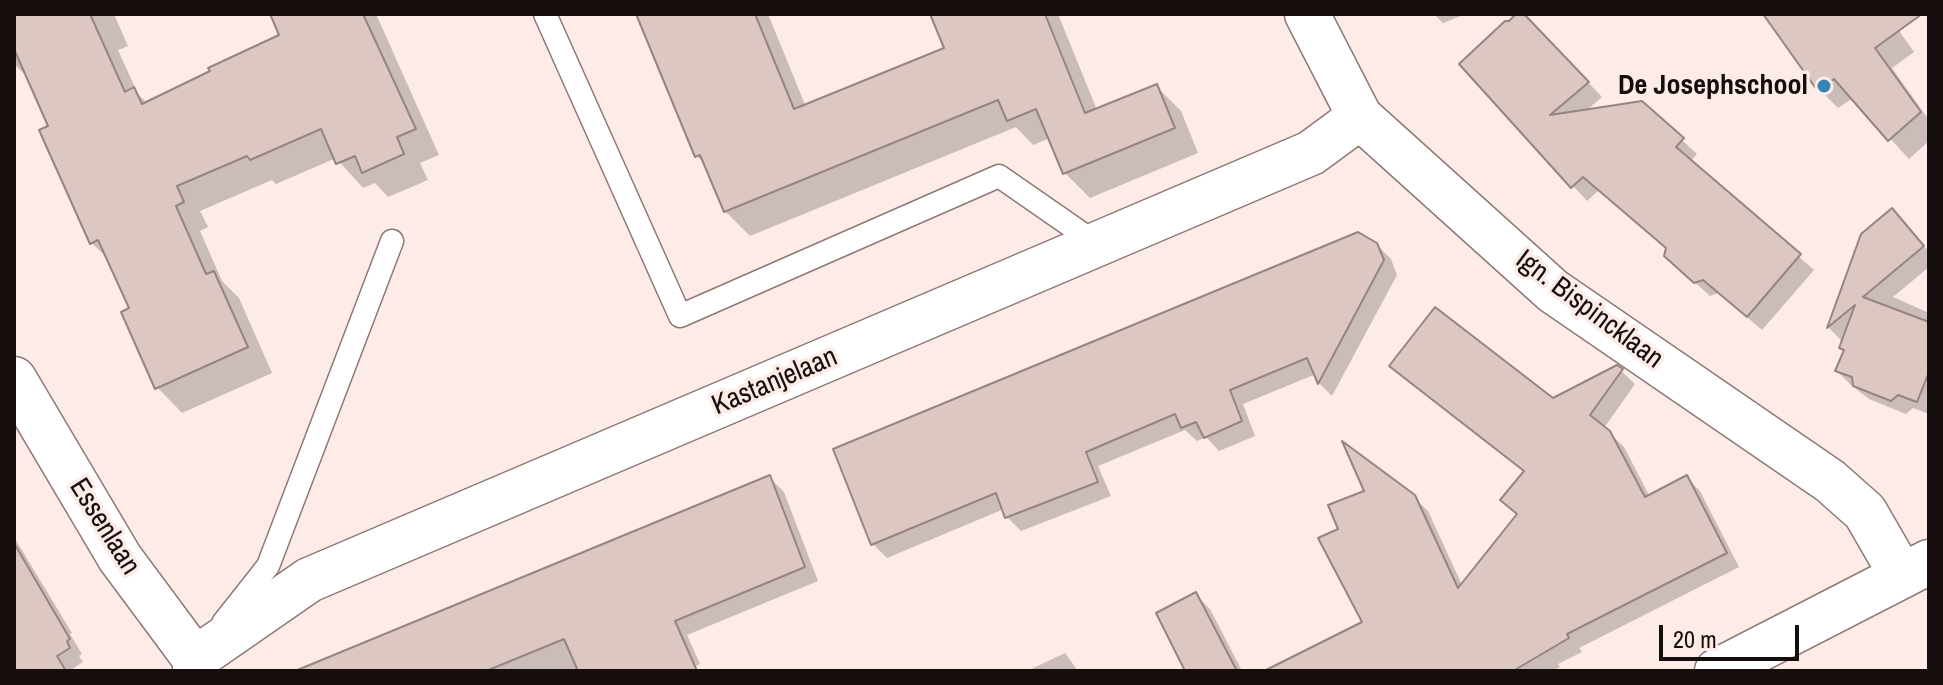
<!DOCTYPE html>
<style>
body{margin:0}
#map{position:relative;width:1943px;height:685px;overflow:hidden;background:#fdebe8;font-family:"Archivo Narrow",sans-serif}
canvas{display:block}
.frame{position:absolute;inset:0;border:16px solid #150e0d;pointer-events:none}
.scale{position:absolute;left:1659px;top:625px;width:140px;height:36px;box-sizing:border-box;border:4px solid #150e0d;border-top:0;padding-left:10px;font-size:24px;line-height:28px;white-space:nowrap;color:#150e0d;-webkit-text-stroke:6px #fdebe8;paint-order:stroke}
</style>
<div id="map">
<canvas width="1943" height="685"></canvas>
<div class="frame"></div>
<div class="scale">20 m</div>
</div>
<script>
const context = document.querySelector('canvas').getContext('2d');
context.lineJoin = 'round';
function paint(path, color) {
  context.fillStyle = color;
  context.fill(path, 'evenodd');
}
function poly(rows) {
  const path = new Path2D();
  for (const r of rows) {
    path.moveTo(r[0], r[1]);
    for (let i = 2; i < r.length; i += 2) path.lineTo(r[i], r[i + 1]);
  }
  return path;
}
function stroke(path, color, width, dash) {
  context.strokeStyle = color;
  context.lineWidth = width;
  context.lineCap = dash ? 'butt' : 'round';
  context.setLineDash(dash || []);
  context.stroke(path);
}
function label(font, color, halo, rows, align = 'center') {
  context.font = font + ' "Archivo Narrow",sans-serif';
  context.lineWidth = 7;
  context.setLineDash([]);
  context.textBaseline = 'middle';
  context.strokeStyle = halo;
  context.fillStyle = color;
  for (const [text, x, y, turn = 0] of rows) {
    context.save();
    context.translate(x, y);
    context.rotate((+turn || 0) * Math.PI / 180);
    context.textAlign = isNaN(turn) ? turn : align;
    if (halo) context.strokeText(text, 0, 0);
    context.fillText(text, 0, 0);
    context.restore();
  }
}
const shadow = poly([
 [14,14,114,14,128,46,118,50,138,94,147,103,282,36,272,14,376,14,439,155,420,163,428,180,388,197,375,183,363,188,336,158,276,184,272,180,200,211,208,227,200,231,222,281,239,298,272,373,182,413,157,387,132,309,110,261,91,242,51,127,30,79,14,64],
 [639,14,768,14,806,107,946,49,932,14,1058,14,1097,110,1156,86,1181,111,1198,153,1090,198,1065,173,1050,138,1033,145,1016,127,750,236,725,211,707,166,697,156],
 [1434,14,1466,14,1443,23],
 [1515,14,1523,14,1602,97,1585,112,1642,103,1697,154,1690,162,1814,270,1762,330,1719,293,1710,296,1681,270,1668,249,1599,190,1587,201,1461,64],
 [1765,14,1887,14,1914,52,1892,68,1929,120,1929,141,1909,159,1853,98,1838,108,1819,89],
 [1892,211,1929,252,1929,267,1893,297,1929,313,1929,414,1913,408,1906,414,1869,399,1851,385,1837,371,1846,351,1843,342,1829,328,1862,235],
 [1376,244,1391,259,1397,275,1332,396,1319,383,1316,374,1243,404,1255,436,1219,451,1206,437,1197,441,1185,430,1098,466,1111,496,1021,531,1007,517,1004,509,887,558,873,544],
 [1392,366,1552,400,1621,371,1635,384,1604,428,1624,447,1650,497,1687,478,1700,491,1739,567,1579,648,1582,652,1558,664,1560,667,1553,671,1268,671,1365,623,1413,497,1428,511,1462,585,1519,515,1525,472,1405,379],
 [770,478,784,492,818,581,687,635,700,664,685,671,346,671],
 [14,537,72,633,70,634,82,654,79,656,83,662,69,671,14,671],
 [1196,595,1210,609,1242,671,1187,671],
 [1065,653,1078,671,1027,671]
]);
const building = poly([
 [14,14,90,14,125,92,134,87,142,104,210,71,208,68,279,35,270,14,363,14,416,129,397,137,404,154,362,173,355,156,336,164,321,129,250,160,247,156,177,186,184,202,176,206,206,274,214,271,248,347,155,389,121,312,129,308,98,240,90,244,39,130,48,126,14,49,14,14],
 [636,14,755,14,794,109,944,48,930,14,1045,14,1085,113,1157,84,1175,128,1063,174,1036,109,1007,121,998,100,724,212,700,155,695,157,636,14],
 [1516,14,1524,14,1589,82,1550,115,1642,101,1684,138,1676,147,1801,254,1747,317,1703,280,1694,283,1664,256,1666,248,1583,177,1571,188,1459,64,1505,21,1509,21,1516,14],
 [1763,14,1922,14,1875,48,1921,112,1888,141,1834,79,1817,90,1763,14],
 [1892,208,1924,246,1863,297,1929,322,1929,372,1917,402,1898,395,1891,401,1853,386,1852,377,1835,371,1844,350,1839,348,1855,305,1827,328,1861,234,1892,208],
 [1358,232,1377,243,1384,260,1318,384,1307,358,1230,390,1242,421,1204,438,1196,422,1181,428,1175,414,1086,452,1098,482,1005,518,996,493,871,545,833,449,1358,232],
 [1435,307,1553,398,1617,365,1623,369,1590,415,1610,431,1645,497,1687,475,1727,553,1567,634,1569,638,1513,671,1264,671,1362,622,1318,538,1338,529,1328,505,1364,491,1342,441,1415,495,1458,588,1517,514,1500,500,1524,471,1389,366,1435,307],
 [770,475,805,567,675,621,697,671,578,671,564,639,486,671,295,671,770,475],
 [14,543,70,639,67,641,70,648,57,656,66,671,14,671,14,543],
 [1196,592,1237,671,1185,671,1156,613,1196,592]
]);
const lane = poly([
 [545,14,680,316,999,176,1097,244],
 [223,623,268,566,392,241]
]);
const street = poly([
 [1307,14,1360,117,1553,291,1830,481,1865,512,1902,576],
 [14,379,120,558,195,659,195,671],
 [195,659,309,580,1311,153,1360,117],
 [1717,671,1929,562]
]);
const markers = [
 [1824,86,8,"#3684b6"]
];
const poiNames = [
 ["De Josephschool",1808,86]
];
const streetNames = [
 ["Ign. Bispincklaan",1589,310,37],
 ["Kastanjelaan",775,382,-23],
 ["Essenlaan",104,527,58]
];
paint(shadow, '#0003');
paint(building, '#dcc7c3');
stroke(building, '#978480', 2);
stroke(lane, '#8d7976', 25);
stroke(street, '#8d7976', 47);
stroke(lane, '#fff', 22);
stroke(street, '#fff', 44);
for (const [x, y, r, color] of markers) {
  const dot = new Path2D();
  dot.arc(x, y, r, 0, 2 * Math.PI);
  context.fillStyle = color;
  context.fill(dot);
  stroke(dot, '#fdebe8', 3);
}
label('bold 28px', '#150e0d', '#fdebe8', poiNames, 'right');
label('28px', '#150e0d', '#fdebe8', streetNames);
</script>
